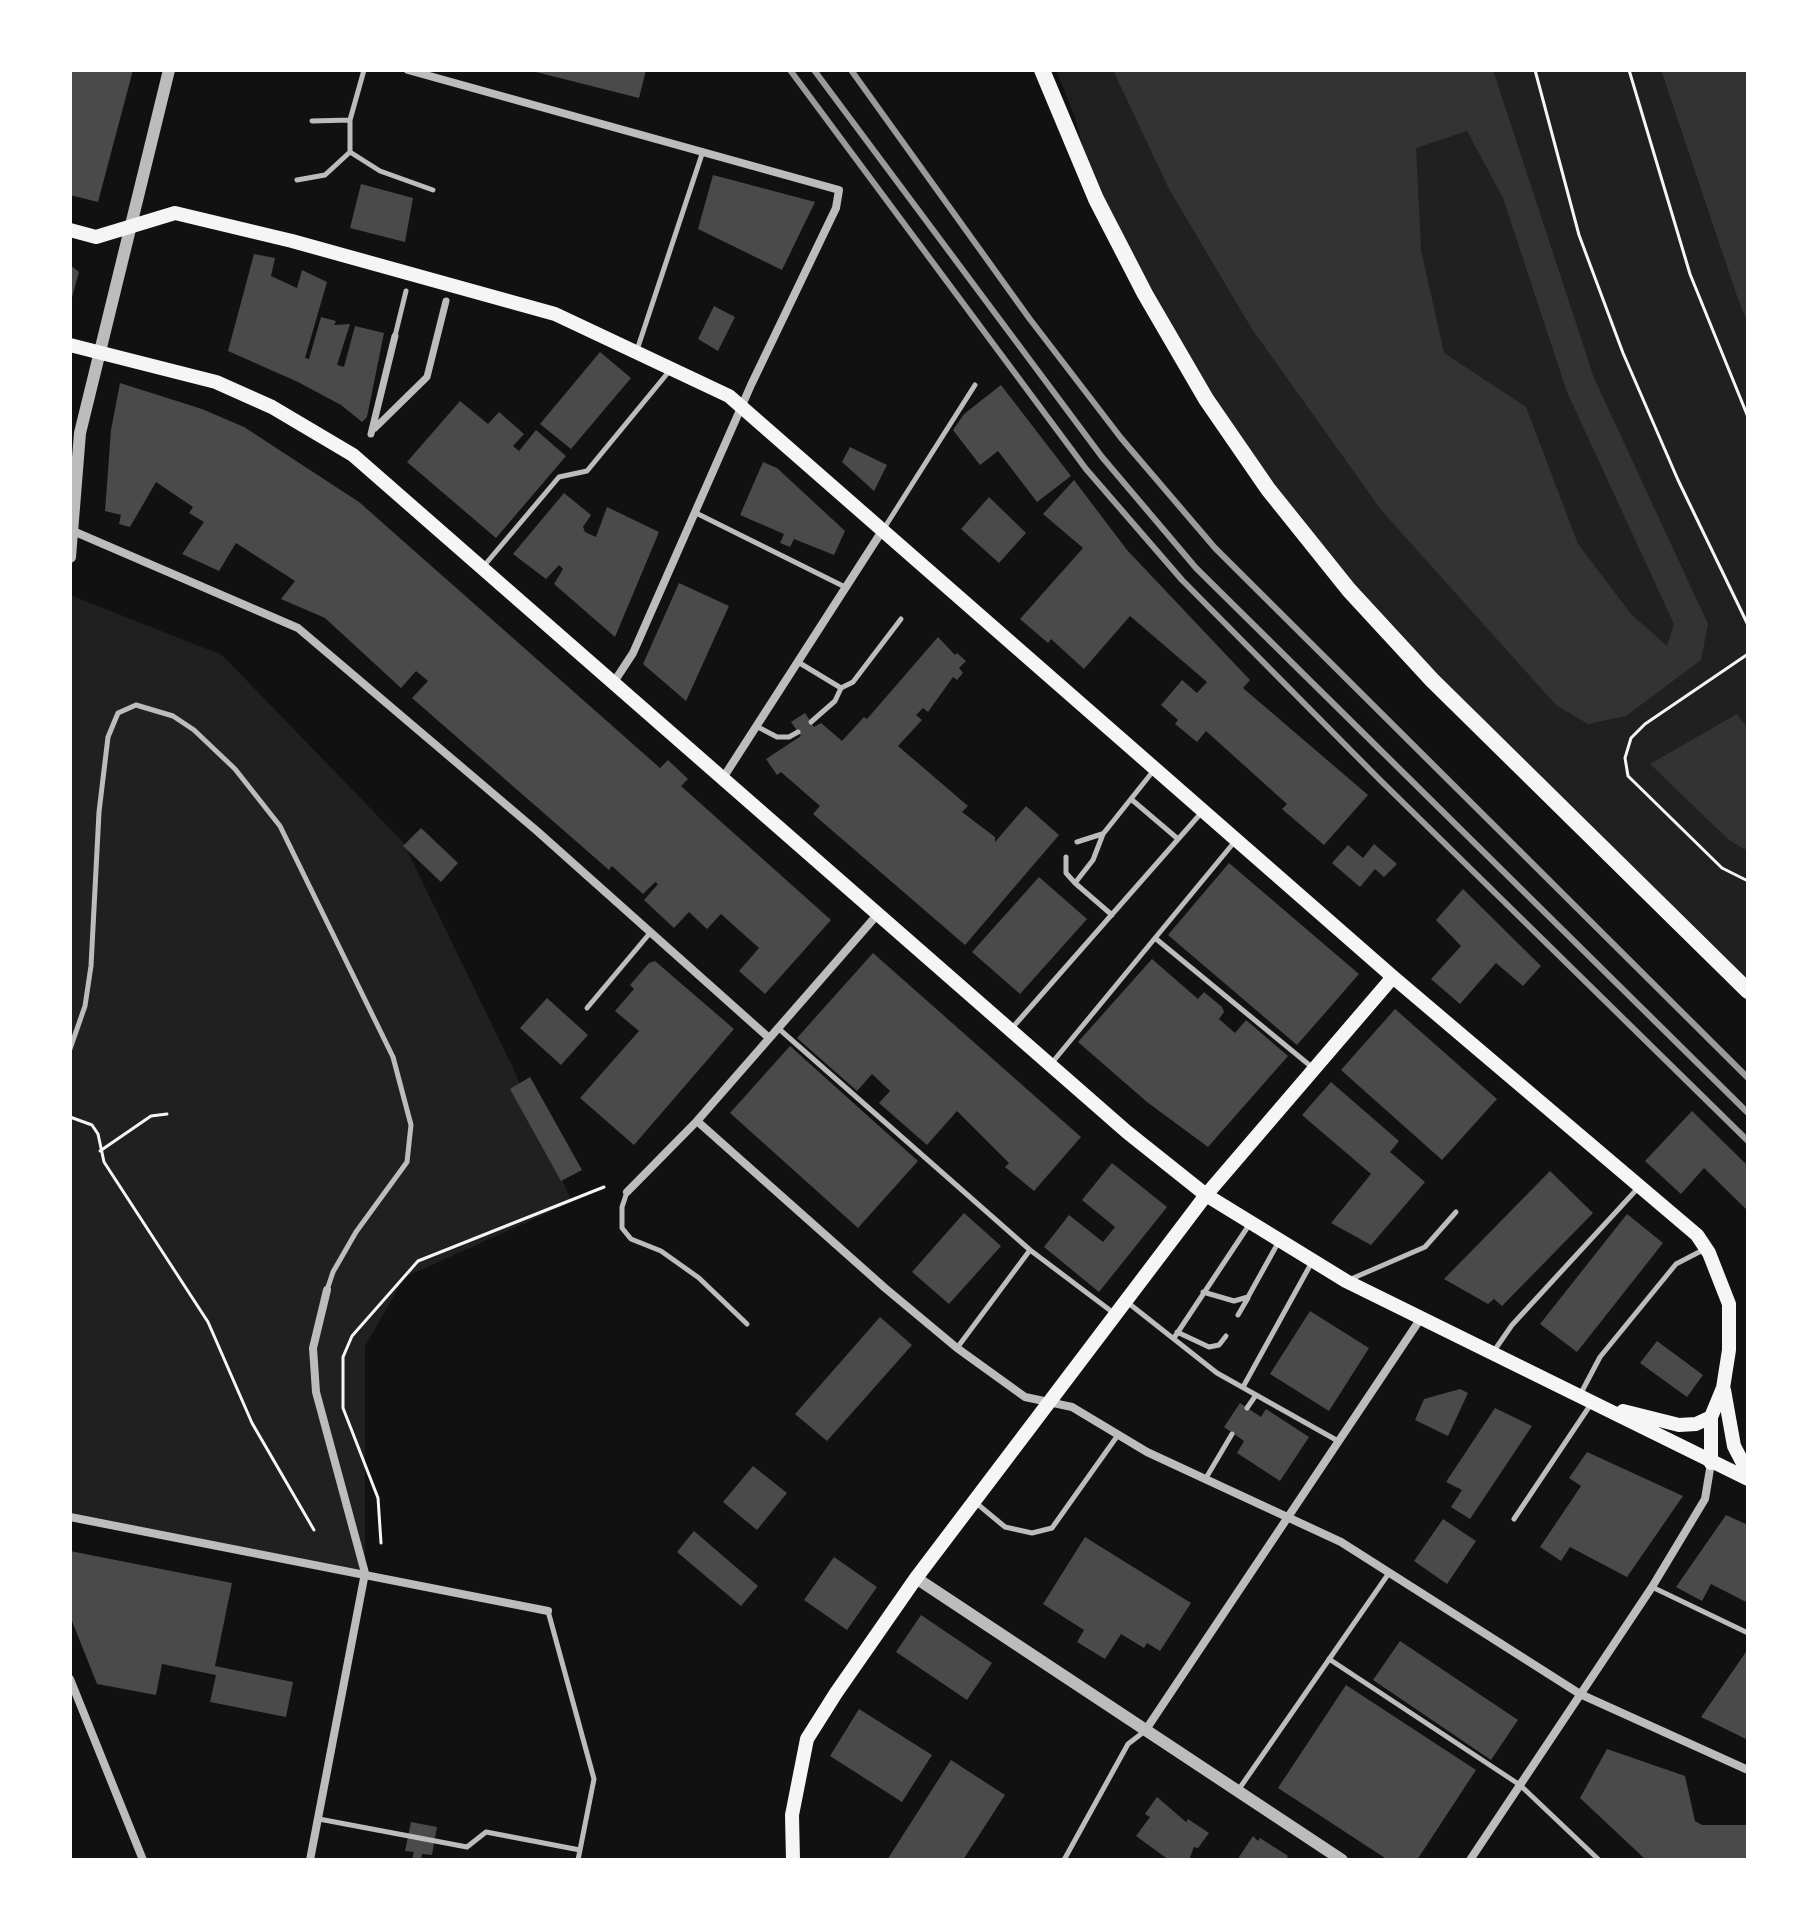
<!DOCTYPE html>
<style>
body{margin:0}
#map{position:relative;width:1818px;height:1930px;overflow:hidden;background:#111;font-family:Helvetica,sans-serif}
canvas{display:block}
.frame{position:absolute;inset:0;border:72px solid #fff;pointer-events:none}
</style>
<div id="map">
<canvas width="1818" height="1930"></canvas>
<div class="frame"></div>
</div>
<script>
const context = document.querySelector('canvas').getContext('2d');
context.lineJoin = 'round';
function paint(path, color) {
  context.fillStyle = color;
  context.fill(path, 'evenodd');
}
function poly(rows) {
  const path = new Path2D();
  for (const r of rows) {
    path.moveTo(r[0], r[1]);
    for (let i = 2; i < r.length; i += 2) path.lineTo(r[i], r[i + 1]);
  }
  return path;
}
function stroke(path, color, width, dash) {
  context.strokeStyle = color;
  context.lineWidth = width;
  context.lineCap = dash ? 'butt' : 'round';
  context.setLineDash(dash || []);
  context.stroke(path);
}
const green = poly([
 [1056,70,1661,70,1748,324,1748,991,1432,680,1268,489,1096,199,1075,117],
 [70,595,222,655,403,842,513,1068,572,1202,405,1277,365,1346,365,1573,70,1517]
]);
const water = poly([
 [1113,70,1493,70,1594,378,1708,624,1701,660,1626,716,1588,724,1556,705,1382,511,1252,329,1169,189],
 [1467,131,1503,198,1567,392,1674,624,1667,646,1631,614,1578,544,1526,407,1444,353,1421,250,1416,148],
 [1661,70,1748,70,1748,324,1737,296],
 [1737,714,1748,729,1748,851,1729,840,1650,764]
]);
const building = poly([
 [70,70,133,70,98,202,70,195],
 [528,70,646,70,639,98],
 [713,175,815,202,782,270,698,229],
 [361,184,413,198,405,242,350,228],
 [254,254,275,258,271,276,297,288,302,270,327,282,305,358,309,359,321,317,336,321,334,325,350,324,337,365,344,367,355,326,384,333,367,417,362,422,341,405,298,382,228,351],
 [70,265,79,272,71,301,70,301],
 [714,306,735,317,718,351,698,339],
 [600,352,631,378,571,449,540,424],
 [120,383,202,409,244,427,359,502,660,768,668,760,688,779,681,786,831,920,765,994,739,971,759,948,731,923,721,914,707,929,689,912,674,928,644,900,658,884,655,882,643,894,612,866,609,870,412,698,428,681,416,671,401,688,325,618,281,599,295,581,236,543,219,571,182,554,204,522,189,513,193,507,156,482,130,527,119,524,121,515,105,511,111,430],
 [1001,385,1071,476,1037,502,998,451,980,465,953,430,964,414],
 [460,401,488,424,499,412,524,434,513,446,519,451,536,430,566,456,496,538,407,462],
 [850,447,887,465,874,491,842,462],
 [763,462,777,468,845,531,834,555,794,539,790,547,780,543,784,534,740,515],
 [1074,480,1127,550,1250,680,1243,688,1368,795,1324,845,1282,809,1287,804,1206,731,1197,742,1175,724,1178,720,1161,705,1182,680,1197,693,1207,682,1130,616,1084,669,1051,639,1048,643,1020,619,1083,548,1043,514],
 [564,493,591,515,583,527,585,532,596,537,607,507,659,532,615,637,554,584,563,569,559,565,546,579,513,554],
 [989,497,1026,533,999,563,961,529],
 [679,583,729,606,686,701,643,664],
 [938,637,955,655,957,653,966,661,959,668,963,673,957,680,953,677,928,712,923,708,916,715,922,720,898,746,968,806,962,812,995,837,995,842,1026,806,1059,835,965,945,813,814,820,806,781,772,777,775,766,759,801,736,791,722,805,713,814,727,821,723,842,741,864,717,867,719],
 [421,828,458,863,441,882,403,846],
 [1374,844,1397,864,1384,877,1375,869,1360,887,1332,863,1348,845,1363,858],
 [1229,863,1359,974,1297,1045,1168,935],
 [1039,877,1087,919,1020,994,972,952],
 [1463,889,1541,966,1523,986,1496,963,1460,1004,1431,979,1461,946,1436,920],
 [873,953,1081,1137,1034,1191,1005,1167,1009,1163,957,1111,927,1145,879,1103,890,1091,872,1074,857,1091,797,1038],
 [1152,959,1198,999,1204,992,1222,1007,1224,1012,1219,1019,1235,1033,1246,1020,1288,1056,1208,1147,1147,1102,1078,1042],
 [655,961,734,1029,634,1145,580,1098,639,1031,615,1011,634,989,630,985,649,963],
 [547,998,588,1035,561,1065,520,1028],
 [1395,1009,1497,1099,1442,1160,1341,1070],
 [790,1046,918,1161,858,1228,730,1113],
 [530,1077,582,1170,561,1181,510,1089],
 [1331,1082,1399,1141,1390,1152,1425,1182,1371,1245,1331,1223,1371,1174,1302,1115],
 [1692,1111,1748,1166,1748,1211,1704,1168,1681,1194,1645,1161],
 [1112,1163,1167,1207,1099,1292,1044,1247,1069,1215,1103,1242,1115,1227,1082,1200],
 [1550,1171,1593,1213,1502,1306,1494,1299,1488,1304,1444,1279],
 [964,1213,1001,1246,949,1304,912,1272],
 [1627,1214,1663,1243,1577,1352,1540,1324],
 [1310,1311,1369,1348,1329,1411,1270,1374],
 [880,1317,912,1345,827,1441,795,1414],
 [1657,1341,1703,1375,1687,1397,1640,1363],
 [1460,1389,1468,1393,1448,1436,1415,1420,1424,1399],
 [1240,1403,1261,1417,1266,1409,1309,1437,1280,1481,1237,1453,1244,1441,1224,1427],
 [1495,1408,1532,1426,1470,1519,1451,1507,1462,1490,1446,1482],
 [1587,1452,1683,1496,1627,1577,1570,1547,1561,1561,1540,1547,1581,1486,1569,1478],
 [753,1466,787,1493,757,1530,723,1502],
 [1726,1515,1748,1525,1748,1603,1711,1584,1702,1601,1676,1587],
 [1443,1519,1476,1541,1447,1584,1414,1561],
 [694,1531,758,1586,741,1606,677,1552],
 [1085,1537,1191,1603,1160,1651,1147,1643,1144,1648,1121,1634,1105,1659,1077,1642,1084,1630,1043,1604],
 [70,1551,232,1583,215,1666,293,1682,286,1717,210,1702,216,1675,162,1664,156,1695,97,1684,70,1616],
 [834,1557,877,1587,847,1630,804,1600],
 [921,1615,992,1663,967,1700,896,1652],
 [1400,1641,1518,1720,1491,1760,1373,1680],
 [1748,1649,1748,1740,1701,1717],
 [1346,1685,1476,1770,1417,1860,1388,1860,1278,1788],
 [859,1709,932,1755,902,1802,830,1756],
 [1607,1749,1685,1776,1695,1821,1702,1825,1748,1825,1748,1860,1646,1860,1580,1798],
 [951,1760,1005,1795,963,1860,887,1860],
 [1157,1797,1186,1822,1188,1819,1209,1833,1198,1848,1194,1847,1189,1860,1169,1860,1136,1836,1150,1817,1145,1814],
 [411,1822,437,1827,432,1855,422,1854,421,1860,412,1860,414,1852,405,1851],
 [1253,1836,1258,1841,1260,1838,1288,1856,1286,1860,1237,1860]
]);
const path = poly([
 [1535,70,1579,235,1623,353,1678,480,1748,625],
 [1629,70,1690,274,1748,417],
 [1748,654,1645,724,1631,738,1625,758,1628,776,1722,868,1748,881],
 [70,1117,92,1125,98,1134,104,1162,208,1322,252,1423,314,1530],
 [100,1151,151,1116,167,1114],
 [381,1543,378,1498,343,1408,343,1357,352,1336,418,1261,604,1187]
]);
const service = poly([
 [364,70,350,120,350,152,380,171,433,190],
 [312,121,350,120],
 [297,180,325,175,350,152],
 [395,336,406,291],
 [637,350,703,151],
 [696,513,845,587],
 [883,530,975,385],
 [483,567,559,477,587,471,671,369],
 [798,662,841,688,853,682,901,619],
 [811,722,835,701,841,688],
 [756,726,777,737,789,737,798,732],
 [1131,799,1178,839],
 [1077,842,1102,834],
 [1066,857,1066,873,1075,883],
 [1112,915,1075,883,1093,860,1103,834,1154,770],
 [1155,938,1313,1068],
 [587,1008,650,933],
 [1013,1027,1202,812],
 [778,1028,1030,1250,1115,1314],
 [70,1049,85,1006,91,966,99,812,108,737,118,713,136,705,173,716,194,730,235,769,280,826,393,1057,411,1125,407,1162,356,1232,333,1272,327,1290],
 [1051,1064,1236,840],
 [627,1192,622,1207,622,1228,631,1239,661,1251,699,1278,747,1324],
 [1351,1279,1425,1247,1456,1212],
 [1203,1292,1234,1301,1248,1297,1278,1243],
 [1127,1302,1217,1373,1338,1441],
 [1238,1315,1248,1298],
 [1177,1332,1209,1347,1219,1345,1226,1336],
 [1174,1338,1249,1225],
 [957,1348,1030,1250],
 [1494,1351,1512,1325,1638,1188],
 [1243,1387,1312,1262],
 [1581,1393,1600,1357,1676,1264,1705,1249],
 [1247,1408,1256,1395],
 [1206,1478,1232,1434],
 [975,1502,1005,1527,1032,1533,1052,1528,1118,1435],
 [1514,1519,1591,1404],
 [1652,1587,1748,1633],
 [1329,1659,1520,1785,1599,1860],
 [1239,1789,1389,1573],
 [319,1819,467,1847,486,1832,580,1850,594,1779,548,1611],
 [578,1860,580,1850],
 [1064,1860,1128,1744,1145,1731]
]);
const pedestrian = poly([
 [375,428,427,377,446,301],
 [371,434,395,336]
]);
const minor = poly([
 [408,70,839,190,836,208,751,385,633,653,614,682],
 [73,531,298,628,537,831,768,1037],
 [723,778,882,531],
 [697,1121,885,1288,957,1348,1025,1397,1072,1407,1147,1452,1341,1542,1580,1694,1748,1770],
 [627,1192,697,1121,877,915],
 [70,1517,548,1611],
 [70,1679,143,1860],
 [1145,1731,1421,1318],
 [310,1860,365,1573,316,1392,313,1348,327,1290],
 [1470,1860,1652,1587,1705,1499,1711,1463]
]);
const tertiary = poly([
 [70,557,80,433,169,70],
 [916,1578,1342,1860]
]);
const secondary = poly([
 [70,230,96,237,175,213,292,241,555,314,729,396,1393,977,1697,1235,1709,1253,1729,1304,1729,1350,1723,1388,1711,1417,1711,1463],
 [70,345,216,382,272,407,353,455,1127,1132,1206,1195,1346,1281,1748,1479],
 [1724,1390,1734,1446,1748,1473],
 [1623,1411,1679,1425,1696,1424,1711,1417],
 [793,1860,792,1815,807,1739,836,1693,916,1578,1206,1195,1393,977]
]);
const trunk = poly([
 [1042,70,1096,199,1145,294,1206,399,1268,489,1349,590,1432,680,1748,991]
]);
const rail = poly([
 [790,70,1086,469,1182,580,1379,779,1748,1141],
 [814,70,1102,457,1196,568,1748,1113],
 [851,70,1029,318,1121,438,1215,548,1748,1078]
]);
paint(green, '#202020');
paint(water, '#333');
paint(building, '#4a4a4a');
stroke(path, '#f5f5f5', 3);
stroke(service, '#bcbcbc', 5);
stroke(pedestrian, '#bcbcbc', 7);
stroke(minor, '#bcbcbc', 8);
stroke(tertiary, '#bcbcbc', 12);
stroke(secondary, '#f5f5f5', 14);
stroke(trunk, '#f5f5f5', 16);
stroke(rail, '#9a9a9a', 6);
</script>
